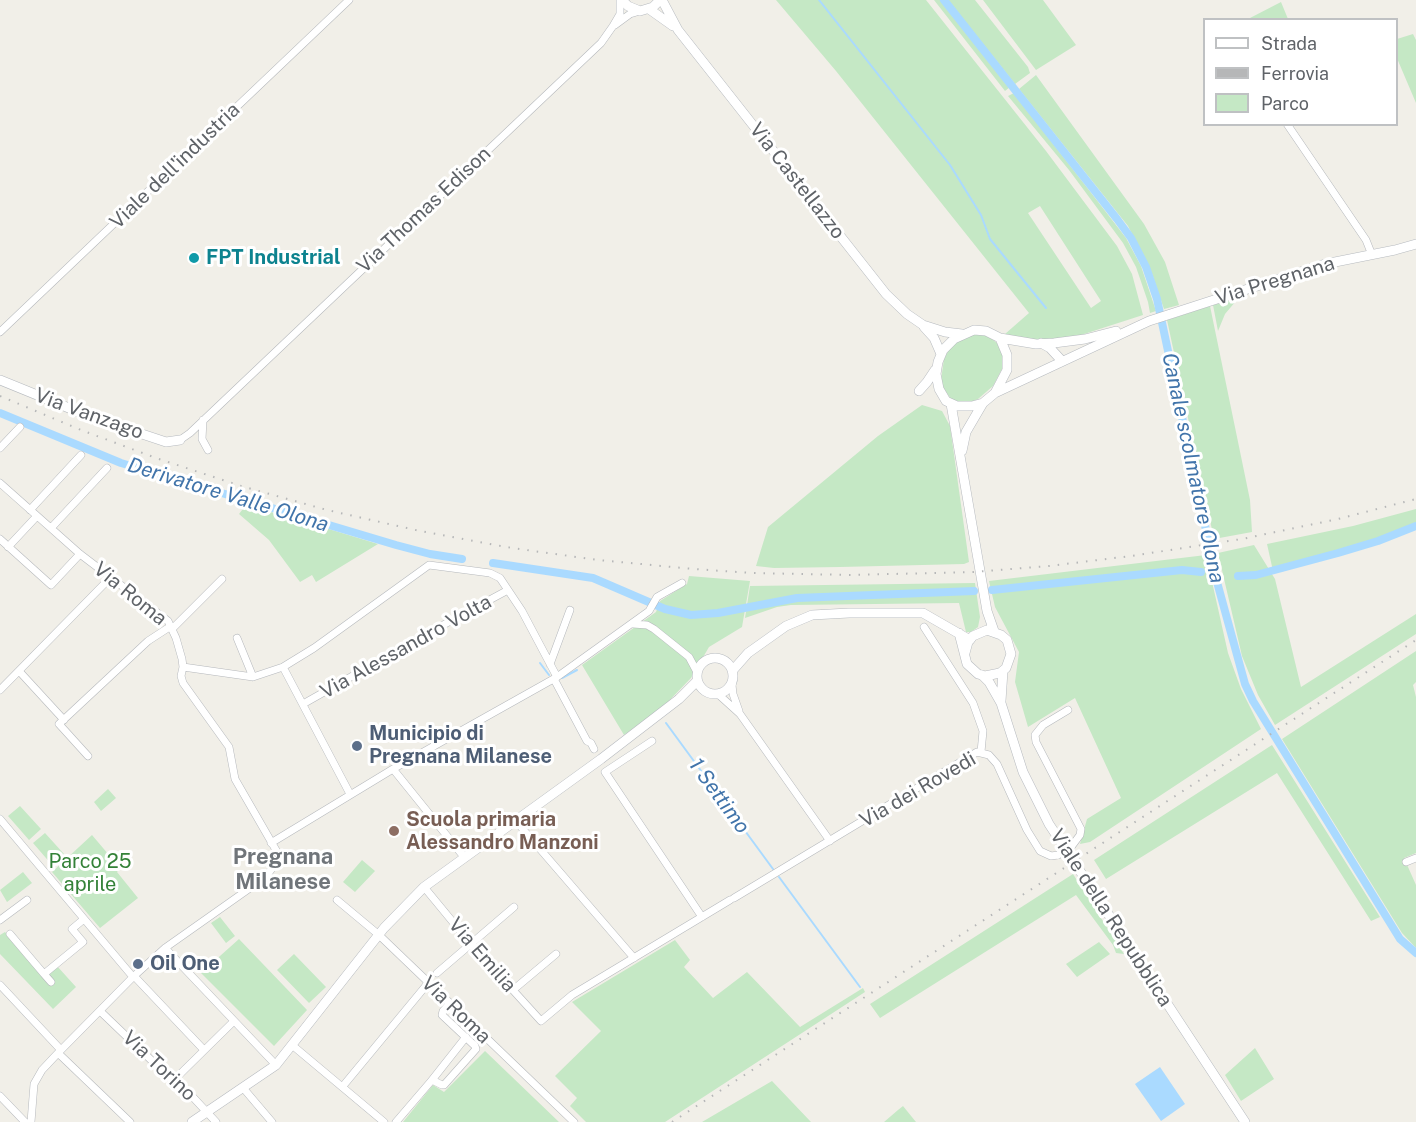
<!DOCTYPE html>
<style>
body{margin:0}
#map{position:relative;width:1416px;height:1122px;overflow:hidden;background:#f1efe8;font-family:"Public Sans",sans-serif}
canvas{display:block}
.legend{position:absolute;left:1203px;top:18px;width:195px;height:108px;box-sizing:border-box;background:#fff;border:2px solid #bfc1c3;margin:0;padding:8px 10px;list-style:none;font-size:18px;color:#5f6368}
.legend li{display:flex;align-items:center;gap:12px;height:30px}
.legend b{width:30px;border:2px solid #bfc1c3}
</style>
<div id="map">
<canvas width="1416" height="1122"></canvas>
<ul class="legend">
<li><b style="height:8px;background:#fff"></b>Strada</li>
<li><b style="height:8px;background:#b6b7b8"></b>Ferrovia</li>
<li><b style="height:16px;background:#c5e8c5"></b>Parco</li>
</ul>
</div>
<script>
const context = document.querySelector('canvas').getContext('2d');
context.lineJoin = 'round';
function paint(path, color) {
  context.fillStyle = color;
  context.fill(path, 'evenodd');
}
function poly(rows) {
  const path = new Path2D();
  for (const r of rows) {
    if (r.length === 3) {
      path.moveTo(r[0] + r[2], r[1]);
      path.arc(r[0], r[1], r[2], 0, 2 * Math.PI);
      continue;
    }
    path.moveTo(r[0], r[1]);
    for (let i = 2; i < r.length; i += 2) path.lineTo(r[i], r[i + 1]);
  }
  return path;
}
function stroke(path, color, width, dash) {
  context.strokeStyle = color;
  context.lineWidth = width;
  context.lineCap = dash ? 'butt' : 'round';
  context.setLineDash(dash || []);
  context.stroke(path);
}
function label(font, color, halo, rows, align = 'center') {
  context.font = font + ' "Public Sans",sans-serif';
  context.lineWidth = 6;
  context.setLineDash([]);
  context.textBaseline = 'middle';
  context.strokeStyle = halo;
  context.fillStyle = color;
  for (const [text, x, y, turn = 0] of rows) {
    context.save();
    context.translate(x, y);
    context.rotate((+turn || 0) * Math.PI / 180);
    context.textAlign = isNaN(turn) ? turn : align;
    if (halo) context.strokeText(text, 0, 0);
    context.fillText(text, 0, 0);
    context.restore();
  }
}
const green = poly([
 [776,0,926,0,1046,151,1117,246,1132,274,1143,315,1081,335,1053,339,1027,339,1005,334,1029,313,836,71],
 [1040,206,1101,301,1091,308,1028,213],
 [934,0,940,0,1010,87,1005,91],
 [948,0,975,0,1028,67,1030,73,1015,84],
 [983,0,1043,0,1076,45,1036,70],
 [1281,2,1288,19,1250,18],
 [1413,34,1416,40,1416,103,1396,56,1397,39],
 [1036,75,1144,224,1165,262,1179,305,1164,309,1152,274,1128,226,1019,89],
 [1014,93,1126,238,1141,266,1156,311,1150,313,1148,302,1136,267,1123,243,1069,170,1008,96],
 [1244,297,1236,301,1225,314,1218,331,1213,305],
 [1210,306,1250,500,1252,532,1214,539,1167,320],
 [980,334,988,336,997,343,1004,359,1003,367,993,386,978,399,971,402,957,401,951,399,942,386,941,380,944,359,948,351,958,340,968,335],
 [922,405,942,411,950,426,969,562,964,564,840,567,774,568,756,566,768,527,878,436],
 [246,505,299,520,378,544,316,582,312,575,300,582,269,540,239,514],
 [1416,509,1416,529,1335,556,1273,571,1267,544,1353,526],
 [1254,545,1275,579,1301,687,1416,614,1416,634,1275,725,1258,695,1242,656,1218,553],
 [1206,555,1228,653,1241,689,1261,729,1090,842,1080,844,1087,819,1121,798,1075,698,1028,727,1015,682,1019,652,995,607,989,581],
 [689,576,750,581,742,627,709,647,691,678,664,706,624,735,582,665,656,612,660,601,687,584],
 [975,583,980,617,978,627,971,632,966,632,959,603,791,605,777,607,745,618,750,586],
 [1416,651,1416,682,1413,685,1416,697,1416,853,1404,858,1416,885,1416,948,1402,933,1282,739],
 [1272,745,1380,917,1371,921,1277,773,1106,879,1094,860],
 [108,789,116,798,101,811,94,802],
 [20,806,41,829,29,840,8,816],
 [45,833,64,854,52,865,33,843],
 [92,835,120,868,117,872,138,898,100,928,52,872],
 [362,860,375,871,355,892,343,882],
 [23,872,32,883,7,902,0,890],
 [1073,874,1124,954,1116,953,1113,945,1076,895,880,1018,870,1004],
 [220,917,235,936,226,943,211,923],
 [5,932,50,985,47,974,57,966,76,987,53,1009,0,954,0,935],
 [239,939,307,1010,274,1046,201,973],
 [675,940,690,960,684,967,713,998,747,972,800,1027,863,988,865,992,665,1122,586,1122,570,1106,577,1098,555,1076,601,1031,572,1002],
 [1099,942,1110,954,1077,977,1066,964],
 [294,954,326,987,309,1003,277,970],
 [1255,1048,1274,1079,1241,1101,1225,1075],
 [485,1051,559,1122,403,1122,433,1085,444,1092],
 [772,1081,811,1122,702,1122],
 [903,1106,916,1122,884,1122,898,1110]
]);
const water = poly([
 [1160,1067,1185,1104,1161,1121,1135,1084]
]);
const stream = poly([
 [819,0,950,165,981,215,990,239,1046,308],
 [540,663,549,675],
 [562,678,577,670],
 [666,723,773,869],
 [779,877,860,987]
]);
const canal = poly([
 [944,0,1117,219,1131,238,1146,267,1157,299,1217,582,1245,684,1253,701,1400,939,1416,953],
 [0,413,121,463,396,545,430,554,462,559],
 [493,563,593,578,665,609,691,615,718,613,797,598,974,591],
 [1238,576,1256,575,1338,553,1378,541,1416,526],
 [992,590,1182,570,1201,572]
]);
const street = poly([
 [615,25,630,14,640,11],
 [1287,124,1366,240,1372,255],
 [0,332,349,0],
 [203,420,202,439,208,450],
 [180,440,190,433,601,43,613,26,620,14,620,0],
 [0,448,20,427],
 [0,483,80,554,168,621,176,638,182,659,183,667,181,676,183,683,229,747,235,779,280,857,268,874,260,881,165,948,134,976,58,1053,42,1070,34,1084,31,1122],
 [30,510,81,455],
 [51,528,107,468],
 [0,539,51,585,80,554],
 [8,547,37,516],
 [633,624,647,625,654,629,689,657,697,672],
 [924,627,973,703,983,731,981,752],
 [172,629,222,579],
 [237,638,253,677],
 [550,664,570,610],
 [183,667,253,677,283,667,314,648,429,565,490,573,500,578,522,611,557,677],
 [283,667,350,794],
 [19,671,64,720],
 [554,679,587,741,591,743,594,749],
 [732,685,733,694,739,711],
 [0,690,111,577],
 [719,695,740,714,830,841],
 [303,704,432,631,508,590],
 [1068,710,1043,725,1035,735,1036,742,1081,829,1080,835,1071,847],
 [652,741,605,772,702,917],
 [88,756,59,724,148,641,171,626],
 [393,769,464,857],
 [0,819,133,977],
 [515,820,634,958],
 [271,843,393,769,557,677,649,611,657,597,682,583],
 [1406,862,1416,858],
 [424,887,471,944,541,1021,572,995,730,900],
 [734,898,977,752,989,755,997,764,1027,830,1040,851,1051,856,1058,855],
 [337,900,379,935,574,1122],
 [0,920,27,900],
 [10,934,44,974,83,942,72,929,84,919],
 [165,948,276,1065],
 [437,973,514,907],
 [44,974,51,982],
 [134,976,204,1050],
 [0,985,61,1050],
 [513,990,556,954],
 [449,1004,443,1011,442,1015,475,1046,476,1049,444,1085,442,1085,432,1080,466,1037],
 [100,1011,172,1080,178,1081,216,1122],
 [292,1045,384,1122],
 [58,1053,130,1122],
 [174,1080,234,1021],
 [343,1086,429,982],
 [244,1089,272,1122],
 [0,1096,25,1122],
 [396,1122,432,1080]
]);
const secondary = poly([
 [622,0,628,6,640,11,653,7,660,0],
 [662,0,678,30,886,294,907,314,923,325,945,332,962,334],
 [649,9,673,26],
 [924,327,934,338,941,354],
 [974,330,986,331,1000,338,1007,355,1007,370,995,393,983,403,972,406,957,406,946,401,939,389,936,374,938,362,943,350,954,339,974,330],
 [1000,338,1036,344,1054,343,1085,339,1116,331],
 [1041,343,1050,348,1062,361],
 [0,380,91,417,166,442,180,440],
 [919,391,927,382,935,370],
 [995,393,1149,321,1325,264,1395,250,1416,244],
 [951,404,987,611,994,631],
 [962,451,966,432,983,403],
 [959,633,967,664,978,674,985,676,1000,673,1006,668,1011,654,1007,640,1001,635,987,630,973,636,968,642,965,653],
 [715,676,18],
 [733,670,748,653,786,626,812,615,849,613,923,613,970,640],
 [982,675,989,682,1001,703,1023,772,1049,824,1245,1122],
 [1001,701,1003,671],
 [192,1122,276,1065,384,928,424,887,601,759,679,699,697,681]
]);
const rail = poly([
 [0,396,81,430,156,458,241,486,327,510,420,531,512,548,598,560,694,569,752,573,851,575,973,572,1049,566,1131,556,1242,539,1338,519,1416,499],
 [672,1122,1416,640]
]);
const streetBridge = poly([
 [1058,855,1071,847]
]);
const markers = [
 [194,258,6,"#0f9aa8"],
 [357,746,6,"#5c6f8a"],
 [394,831,6,"#8d6e63"],
 [138,964,6,"#5c6f8a"]
];
const streetNames = [
 ["Viale dell'industria",175,166,-44],
 ["Via Castellazzo",797,181,52],
 ["Via Thomas Edison",424,210,-43],
 ["Via Pregnana",1275,281,-17],
 ["Via Vanzago",89,414,20],
 ["Via Roma",130,594,39],
 ["Via Alessandro Volta",406,647,-29],
 ["Via dei Rovedi",918,790,-30],
 ["Viale della Repubblica",1111,918,57],
 ["Via Emilia",482,955,49],
 ["Via Roma",456,1010,44],
 ["Via Torino",159,1066,43]
];
const cultureNames = [
 ["FPT Industrial",206,258]
];
const serviceNames = [
 ["Municipio di",369,734],
 ["Pregnana Milanese",369,757],
 ["Oil One",150,964]
];
const educationNames = [
 ["Scuola primaria",406,820],
 ["Alessandro Manzoni",406,843]
];
const parkNames = [
 ["Parco 25",90,862],
 ["aprile",90,885]
];
const waterNames = [
 ["Canale scolmatore Olona",1193,468,78],
 ["Derivatore Valle Olona",228,495,17],
 ["1 Settimo",719,796,54]
];
const quarterNames = [
 ["Pregnana",283,857],
 ["Milanese",283,882]
];
paint(green, '#c5e8c5');
paint(water, '#aadaff');
stroke(stream, '#aadaff', 2);
stroke(canal, '#aadaff', 8);
stroke(street, '#b5b8bc', 8);
stroke(secondary, '#b6babf', 10);
stroke(street, '#fff', 7);
stroke(secondary, '#fff', 9);
stroke(rail, '#b6b7b8', 2, [1.5, 8]);
stroke(streetBridge, '#b5b8bc', 8, []);
stroke(streetBridge, '#fff', 7);
for (const [x, y, r, color] of markers) {
  const dot = new Path2D();
  dot.arc(x, y, r, 0, 2 * Math.PI);
  context.fillStyle = color;
  context.fill(dot);
  stroke(dot, '#fff', 2);
}
label('20px', '#5f6368', '#fff', streetNames);
label('bold 20px', '#0d838f', '#fff', cultureNames, 'left');
label('bold 20px', '#4e5e75', '#fff', serviceNames, 'left');
label('bold 20px', '#785e54', '#fff', educationNames, 'left');
label('20px', '#348238', '#fff', parkNames);
label('italic 21px', '#4174aa', '#fff', waterNames);
label('bold 22px', '#70757a', '#fff', quarterNames);
</script>
